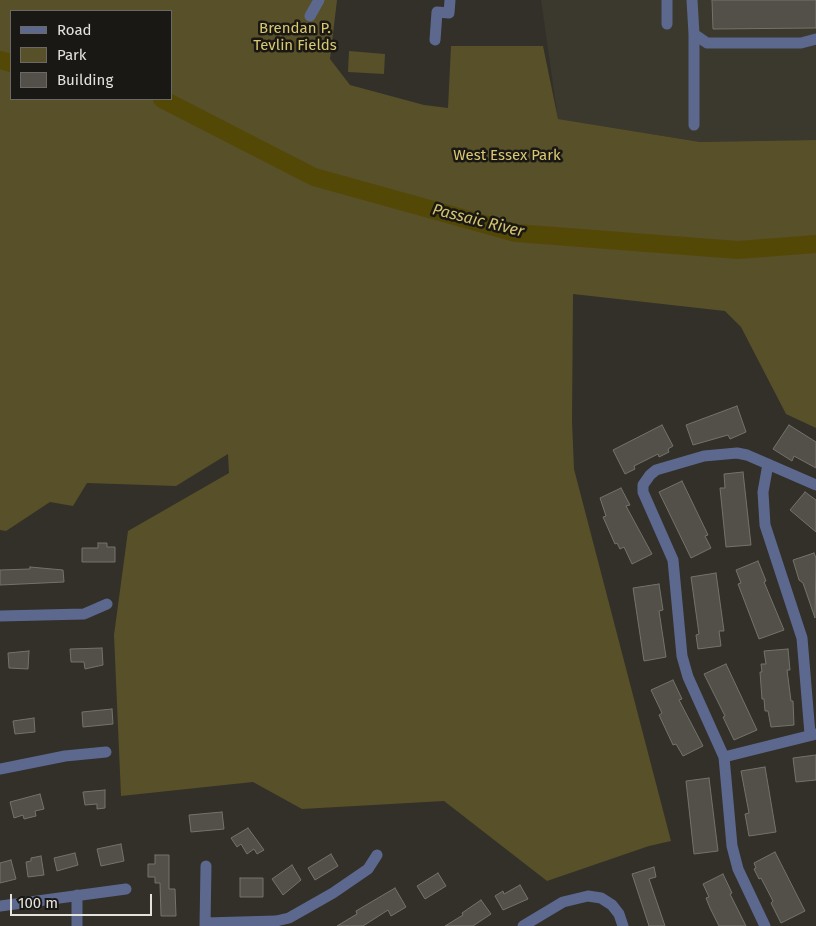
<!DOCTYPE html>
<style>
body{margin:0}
#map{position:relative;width:816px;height:926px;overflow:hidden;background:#323029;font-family:"Fira Sans",sans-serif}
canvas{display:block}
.legend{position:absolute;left:10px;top:10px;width:162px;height:90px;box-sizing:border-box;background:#191815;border:1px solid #6a6965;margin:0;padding:6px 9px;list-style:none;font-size:15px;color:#e3e2dd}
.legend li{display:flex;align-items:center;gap:10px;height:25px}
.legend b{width:25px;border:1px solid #6a6965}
.scale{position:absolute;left:10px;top:894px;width:142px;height:22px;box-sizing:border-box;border:2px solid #e3e2dd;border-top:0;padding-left:6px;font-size:15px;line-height:18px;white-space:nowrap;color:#e3e2dd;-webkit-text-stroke:4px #191815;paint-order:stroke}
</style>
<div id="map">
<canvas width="816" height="926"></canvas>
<ul class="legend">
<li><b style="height:6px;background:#5d688f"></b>Road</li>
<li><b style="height:14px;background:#585028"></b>Park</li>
<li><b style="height:14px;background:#525049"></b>Building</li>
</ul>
<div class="scale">100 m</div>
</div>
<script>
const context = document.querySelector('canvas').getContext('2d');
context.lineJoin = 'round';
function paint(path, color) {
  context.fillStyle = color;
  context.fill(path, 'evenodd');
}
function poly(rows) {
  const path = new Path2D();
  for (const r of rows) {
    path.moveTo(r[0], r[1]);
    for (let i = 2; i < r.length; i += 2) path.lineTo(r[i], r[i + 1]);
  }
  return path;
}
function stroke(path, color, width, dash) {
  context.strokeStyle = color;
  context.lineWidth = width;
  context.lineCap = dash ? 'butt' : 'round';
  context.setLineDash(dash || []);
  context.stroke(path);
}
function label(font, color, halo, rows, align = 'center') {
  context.font = font + ' "Fira Sans",sans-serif';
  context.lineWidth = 5;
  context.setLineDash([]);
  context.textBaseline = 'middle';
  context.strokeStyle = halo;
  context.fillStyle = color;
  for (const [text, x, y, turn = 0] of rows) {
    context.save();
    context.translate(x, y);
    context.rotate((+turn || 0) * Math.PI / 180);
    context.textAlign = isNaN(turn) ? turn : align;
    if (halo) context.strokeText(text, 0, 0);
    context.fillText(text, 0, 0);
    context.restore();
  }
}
const built = poly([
 [541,0,816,0,816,140,700,142,558,119]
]);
const green = poly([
 [0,0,337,0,330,59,350,85,424,105,448,108,451,46,543,46,558,119,700,142,816,140,816,428,786,414,741,327,725,311,573,294,572,421,574,469,671,841,649,846,547,881,444,801,302,809,253,782,121,796,114,635,128,531,229,473,228,454,176,486,87,483,73,506,50,502,6,531,0,530],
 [11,11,171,11,171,99,11,99],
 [349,51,385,54,384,74,348,72]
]);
const river = poly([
 [0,60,11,63],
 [162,99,314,177,516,233,738,250,816,244]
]);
const building = poly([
 [712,0,816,0,816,28,713,29,712,0],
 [737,406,746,432,730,439,728,435,693,445,686,425,737,406],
 [662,425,673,446,668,449,669,452,659,457,658,454,634,466,635,469,625,474,613,450,662,425],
 [789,425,816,442,816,468,794,456,792,461,773,449,789,425],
 [743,472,751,545,726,547,720,488,725,488,724,474,743,472],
 [682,481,708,535,705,536,711,548,691,558,659,492,682,481],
 [621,488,630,505,626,506,652,554,632,564,624,547,620,549,617,543,615,544,603,517,606,516,600,498,621,488],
 [805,492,816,500,816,532,790,510,805,492],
 [98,543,107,543,107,547,115,547,115,562,82,562,82,548,98,548,98,543],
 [814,553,816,558,815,618,803,583,799,580,793,560,814,553],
 [758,561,766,581,764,582,784,630,759,639,738,584,741,583,736,570,758,561],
 [30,567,63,570,64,582,0,585,0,570,30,569,30,567],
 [716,573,724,631,719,631,721,646,698,649,696,635,699,634,691,577,716,573],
 [659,584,663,610,659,611,666,657,644,661,633,588,659,584],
 [102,648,103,665,85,669,84,662,71,662,70,649,102,648],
 [788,649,790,670,787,670,791,701,793,701,794,725,771,727,768,711,765,711,764,699,762,699,760,672,762,672,761,664,766,664,764,651,788,649],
 [29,651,28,669,9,668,8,653,29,651],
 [726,664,757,730,734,740,723,717,725,716,704,674,726,664],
 [673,680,682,699,679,700,703,746,683,756,676,744,673,745,659,715,662,713,651,690,673,680],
 [112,709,113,724,83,727,82,712,112,709],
 [34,718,35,732,15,734,13,721,34,718],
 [816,755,816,780,796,782,793,758,816,755],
 [765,767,776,832,749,836,745,814,749,813,741,771,765,767],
 [709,778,718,851,694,854,686,781,709,778],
 [105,790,105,808,97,809,97,804,85,805,83,792,105,790],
 [40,794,44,809,35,811,36,816,24,819,23,815,14,818,10,802,40,794],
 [222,812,224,829,191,832,189,815,222,812],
 [248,828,264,850,257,854,254,849,247,854,241,844,237,847,231,838,248,828],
 [121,844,124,861,101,866,97,849,121,844],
 [775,852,805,911,781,923,771,903,773,901,761,878,759,879,754,869,756,868,754,863,775,852],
 [75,853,78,865,57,871,54,858,75,853],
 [331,854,338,866,315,880,308,868,331,854],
 [155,855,169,855,169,889,175,889,176,916,161,916,160,883,155,883,155,877,148,877,148,864,155,864,155,855],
 [41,856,44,875,28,877,26,862,31,861,31,858,41,856],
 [11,860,16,879,0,883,0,863,11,860],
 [292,865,301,880,283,895,272,879,292,865],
 [654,867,656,877,649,879,665,926,649,926,632,874,654,867],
 [438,873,446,886,425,899,417,886,438,873],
 [723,874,732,893,730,894,746,926,719,926,710,908,706,898,709,897,703,884,723,874],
 [240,878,263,878,263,897,240,897,240,878],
 [520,885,528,899,503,910,495,896,503,891,504,894,520,885],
 [395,888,406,907,391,916,388,910,363,926,337,926,357,914,356,911,395,888],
 [481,900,491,914,473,926,445,926,463,915,462,913,481,900]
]);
const minor = poly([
 [667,0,667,24],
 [692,0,694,34,707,43,801,43,816,39],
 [310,16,319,0],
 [435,40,437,12,449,13,450,0],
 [694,125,694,34],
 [768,464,763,492,765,525,802,638,810,734],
 [0,616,84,614,107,604],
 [724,757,816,734],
 [0,769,65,756,106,752],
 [0,906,126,889],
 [205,923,276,921,289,918,333,893,368,869,377,855],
 [77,926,77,895],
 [205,926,206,866],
 [523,926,563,902,588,896,601,898,612,905,619,914,623,926],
 [765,926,738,869,732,846,724,757,688,677,682,656,673,560,643,492,643,485,650,475,656,470,704,456,737,453,747,455,816,485]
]);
const parkNames = [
 ["Brendan P.",295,29],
 ["Tevlin Fields",295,46],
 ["West Essex Park",507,156]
];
const waterNames = [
 ["Passaic River",478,221,14]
];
paint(built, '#3b392d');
paint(green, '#585028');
stroke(river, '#544807', 18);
paint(building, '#525049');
stroke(building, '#74736b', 1);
stroke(minor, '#5d688f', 11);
label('15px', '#dac871', '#191815', parkNames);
label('italic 16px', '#d5c26c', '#191815', waterNames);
</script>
